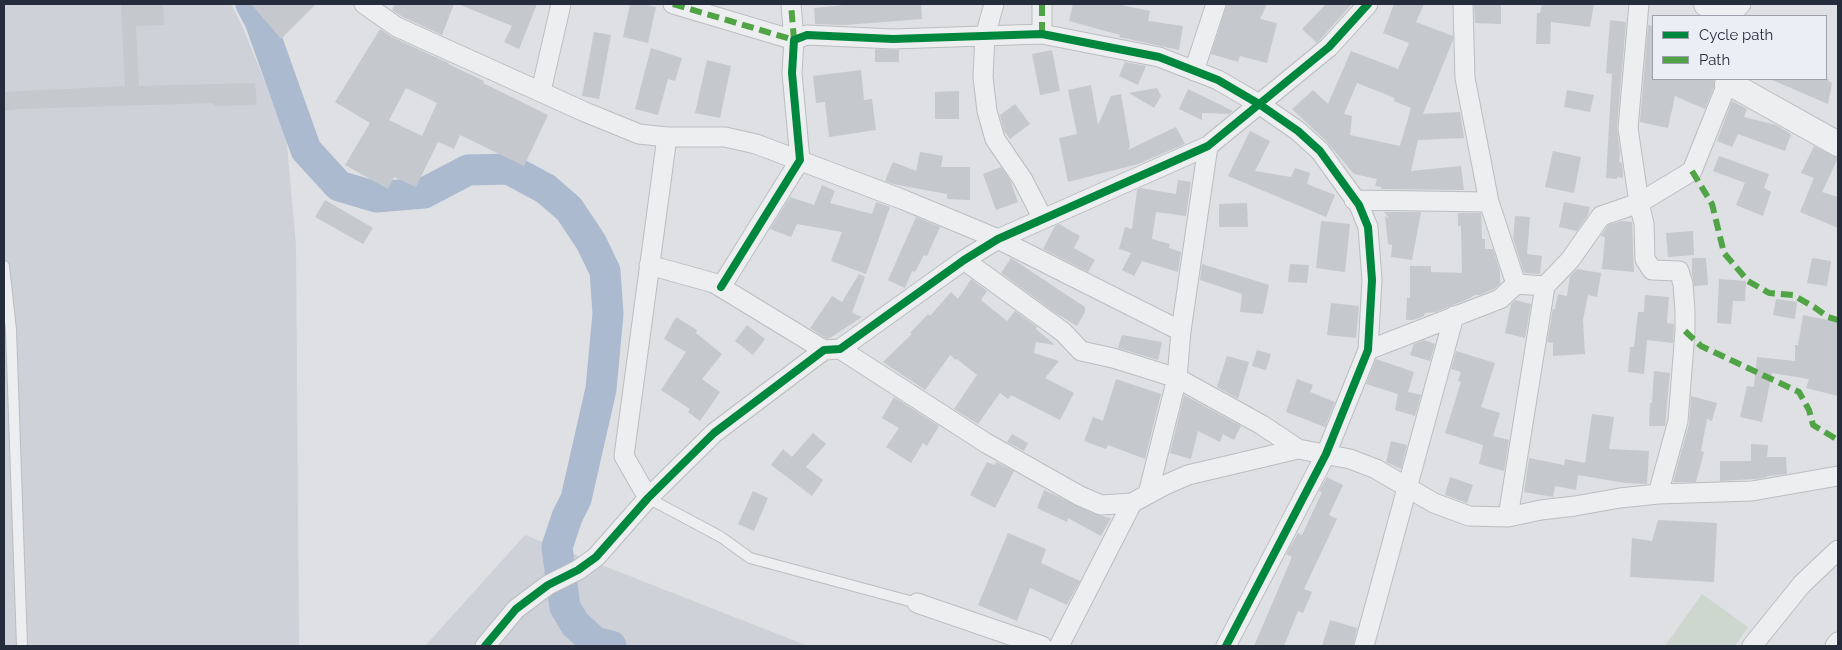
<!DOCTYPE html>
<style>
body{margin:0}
#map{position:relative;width:1842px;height:650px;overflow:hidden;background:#dee0e3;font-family:Raleway,sans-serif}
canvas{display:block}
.frame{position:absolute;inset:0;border:5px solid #252c3c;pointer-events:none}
.legend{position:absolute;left:1652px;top:15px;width:175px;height:65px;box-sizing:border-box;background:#ebeef4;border:1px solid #9ca0aa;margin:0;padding:6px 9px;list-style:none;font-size:15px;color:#252c3c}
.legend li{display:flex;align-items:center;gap:10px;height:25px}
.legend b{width:25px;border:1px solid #9ca0aa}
</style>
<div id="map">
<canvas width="1842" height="650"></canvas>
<div class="frame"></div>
<ul class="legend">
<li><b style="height:6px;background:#00873e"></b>Cycle path</li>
<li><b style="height:6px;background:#50a445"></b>Path</li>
</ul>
</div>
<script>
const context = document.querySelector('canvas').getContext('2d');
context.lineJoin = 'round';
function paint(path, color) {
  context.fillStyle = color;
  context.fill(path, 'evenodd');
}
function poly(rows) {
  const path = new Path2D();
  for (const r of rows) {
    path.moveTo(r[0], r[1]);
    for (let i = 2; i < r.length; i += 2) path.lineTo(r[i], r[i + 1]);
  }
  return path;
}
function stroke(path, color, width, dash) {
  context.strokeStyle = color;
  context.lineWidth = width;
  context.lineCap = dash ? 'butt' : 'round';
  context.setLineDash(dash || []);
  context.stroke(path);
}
const built = poly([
 [4,4,231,4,243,28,286,134,296,245,299,646,4,646],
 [525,535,808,646,425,646]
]);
const green = poly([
 [1702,594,1748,627,1735,646,1665,646]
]);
const river = poly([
 [251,4,260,21,306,150,339,186,376,197,424,193,468,170,509,169,546,189,569,209,591,242,605,271,608,314,601,389,576,499,567,517,557,547,565,607,575,624,595,642,611,646]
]);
const building = poly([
 [121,4,163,4,164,25,136,26,139,86,255,83,257,105,214,106,213,103,18,109,4,111,4,92,125,86],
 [251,4,316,4,281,39],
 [395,4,454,4,442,35,403,17,392,10],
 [458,4,537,4,519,49,504,42,512,26],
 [630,4,643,4,656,7,648,43,623,37],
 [844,4,921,4,922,19,845,25,815,24,814,8,844,5],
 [1073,4,1116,4,1150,11,1148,21,1183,26,1179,50,1119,37,1120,35,1069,21],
 [1227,4,1267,4,1260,19,1277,23,1267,63,1240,56,1238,62,1211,54],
 [1326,4,1352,4,1317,43,1302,29],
 [1394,4,1424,4,1416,22,1453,36,1453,40,1423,114,1460,112,1464,138,1418,140,1411,171,1461,166,1464,190,1381,189,1381,187,1375,186,1377,179,1354,174,1326,141,1292,109,1313,90,1328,104,1351,51,1398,69,1409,43,1383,33],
 [1357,83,1395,98,1394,101,1411,108,1400,146,1350,135,1352,116,1344,114],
 [1474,4,1501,4,1501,24,1475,23],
 [1542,4,1594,4,1590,27,1551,22,1550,44,1536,44,1537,13,1540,13],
 [1610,20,1626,22,1617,127,1620,152,1619,162,1622,163,1623,174,1623,178,1617,177,1617,179,1606,178,1612,74,1606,73],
 [1648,25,1653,26,1653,79,1714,79,1714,87,1705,109,1675,96,1668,128,1640,122],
 [380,29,392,37,444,61,449,63,448,64,484,81,483,83,548,115,524,166,460,135,454,149,438,142,416,187,394,177,388,189,345,165,370,123,335,102],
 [406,88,437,103,422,136,389,120],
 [594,32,611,35,599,99,582,96],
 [651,48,682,58,675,81,668,79,658,115,635,109],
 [875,49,899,50,899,62,875,62],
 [1052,50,1060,91,1040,95,1032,54],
 [707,60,731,66,720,118,695,113],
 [1125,62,1146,66,1138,85,1119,76],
 [861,70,864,100,872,99,876,130,829,137,825,102,816,103,813,76],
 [1770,79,1829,79,1828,81,1832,83,1828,104],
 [1091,85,1098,125,1111,96,1121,94,1130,146,1128,150,1176,127,1185,144,1138,164,1068,182,1059,138,1077,134,1068,90],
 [1157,88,1161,96,1154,108,1129,93],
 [1188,89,1233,111,1229,114,1202,113,1202,120,1179,109],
 [1567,90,1594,95,1590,112,1564,107],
 [959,91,959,119,935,119,935,92],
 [1732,101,1747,109,1744,117,1776,125,1791,134,1785,151,1738,134,1732,147,1717,141],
 [1015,104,1030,124,1010,139,1004,131,1000,115],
 [1250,131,1270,141,1255,171,1291,177,1295,168,1310,173,1307,184,1335,195,1326,217,1228,176],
 [1814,146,1838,158,1822,192,1838,197,1838,228,1800,212,1814,178,1801,173],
 [1553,151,1581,157,1574,193,1545,187],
 [920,152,943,156,941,167,970,167,970,200,947,199,947,194,893,184,885,181,893,162,916,171],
 [1719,156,1769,174,1764,188,1771,192,1763,216,1736,205,1745,183,1713,171],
 [1001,167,1010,180,1018,202,996,210,983,174],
 [1178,180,1191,182,1186,216,1156,212,1152,239,1170,244,1169,248,1181,252,1178,272,1142,261,1134,276,1122,270,1131,253,1119,249,1125,227,1132,229,1137,190,1140,188,1176,194],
 [822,185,835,191,830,203,872,214,876,202,890,207,866,274,831,261,842,232,797,224,791,237,770,229,790,197,814,205],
 [325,200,373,228,363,244,315,217],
 [1564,202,1590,207,1588,215,1577,231,1559,227],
 [1247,203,1248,227,1219,227,1219,204],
 [1384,212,1421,212,1412,260,1391,257,1392,245,1388,244,1385,216,1389,218],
 [1458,213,1481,213,1482,239,1485,239,1485,249,1493,249,1500,271,1500,284,1494,289,1480,295,1475,295,1468,299,1436,312,1425,313,1424,316,1413,320,1406,320,1407,297,1410,298,1410,266,1431,266,1431,272,1462,273,1461,226,1458,226],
 [1515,216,1530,217,1527,254,1542,256,1540,274,1524,273,1513,238],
 [916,217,940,227,927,256,924,255,915,272,912,271,905,288,888,280],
 [1321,221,1350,224,1345,272,1316,268],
 [1622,221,1632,222,1634,272,1602,269,1605,237,1601,236,1608,225],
 [1059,224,1080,236,1074,248,1095,260,1088,272,1043,249,1055,226],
 [1693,231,1694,255,1668,257,1666,233],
 [1011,258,1085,307,1085,312,1077,326,1054,312,1001,273],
 [1692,258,1706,258,1708,285,1694,286,1692,274],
 [1812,258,1831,261,1827,286,1807,283],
 [1202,264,1269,285,1263,314,1240,312,1242,294,1200,280],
 [1290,264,1309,265,1307,283,1288,282],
 [1577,269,1601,273,1597,297,1588,295,1583,320,1585,354,1553,356,1553,343,1547,342,1553,309,1555,309,1558,294,1567,296,1570,276],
 [859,274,865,277,852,313,862,317,830,338,827,339,810,328,832,296,842,302],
 [971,279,987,291,981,300,1007,321,1015,311,1037,327,1036,329,1055,345,1036,342,1034,353,1059,361,1045,378,1074,393,1060,420,1011,395,1008,399,1000,393,978,424,954,409,977,375,957,359,956,360,950,355,925,390,883,362,912,334,910,333,928,314,930,316,951,292,958,299],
 [1719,279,1746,281,1745,301,1733,301,1731,324,1717,323],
 [1645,295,1669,297,1667,323,1674,324,1673,343,1647,340,1644,374,1628,372,1630,347,1634,347,1638,312,1644,312],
 [1776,299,1797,302,1795,319,1773,315],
 [1515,300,1531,304,1525,338,1505,333,1511,304],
 [1331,303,1359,306,1356,338,1327,335],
 [1803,315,1838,322,1838,396,1806,388,1809,379,1772,373,1762,422,1740,417,1747,386,1754,387,1757,357,1795,361,1795,345,1798,345],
 [676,317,697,330,696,333,722,354,702,379,720,392,700,421,688,412,690,409,661,390,686,352,664,339],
 [747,325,765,339,753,355,735,341],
 [1122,335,1162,342,1158,360,1118,348],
 [1424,340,1435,344,1430,361,1410,355,1414,344],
 [1257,350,1271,354,1266,370,1252,366],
 [1456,351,1495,363,1481,407,1500,413,1493,436,1509,440,1504,471,1479,464,1483,445,1445,433,1461,382,1458,381,1461,372,1451,369],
 [1227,356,1249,362,1238,399,1217,387],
 [1376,359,1414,372,1408,392,1421,395,1415,416,1395,410,1398,394,1366,384],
 [1654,371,1670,373,1665,426,1649,426,1650,403,1652,403],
 [1116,379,1161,394,1145,459,1108,445,1106,449,1084,441,1093,417,1103,421],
 [1297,379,1313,385,1310,392,1335,402,1325,427,1286,412],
 [1184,395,1241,426,1234,440,1223,434,1220,442,1198,431,1191,459,1170,453],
 [1691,396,1717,403,1712,421,1707,419,1701,451,1704,452,1696,482,1673,482,1689,424],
 [894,397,939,426,927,446,923,443,911,463,886,447,899,428,882,418],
 [1592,414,1614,417,1609,449,1649,451,1647,484,1625,483,1578,475,1576,490,1555,486,1553,497,1524,492,1529,458,1564,465,1565,459,1585,463],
 [813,433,826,444,806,467,823,480,812,496,771,465,783,449,792,457],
 [1012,434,1028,443,1024,451,1007,442],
 [1391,441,1407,445,1401,469,1386,462],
 [1751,444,1768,445,1767,457,1786,457,1787,474,1767,476,1767,477,1756,479,1720,481,1720,461,1751,461],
 [987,462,994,465,996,462,1014,471,995,508,970,495],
 [1327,477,1343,485,1329,515,1337,519,1304,589,1312,592,1303,613,1298,611,1284,646,1254,646,1292,557,1286,554,1298,533,1302,535,1322,492,1319,491],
 [1450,477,1473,485,1467,503,1445,495],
 [1044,490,1097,515,1111,518,1101,536,1068,518,1067,522,1037,508],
 [753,491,768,498,754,531,738,524],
 [1658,520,1717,523,1714,582,1630,577,1632,538,1652,541],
 [1008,533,1046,549,1041,563,1080,581,1067,605,1030,588,1017,621,978,605],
 [1330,620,1357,628,1353,646,1322,646]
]);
const service = poly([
 [4,266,11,330,22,646],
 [648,498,721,537,750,558,917,603]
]);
const minor = poly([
 [364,4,397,27,585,112,639,134,667,137,725,137,756,144,904,200,998,239,1181,331],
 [673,4,794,40,791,4],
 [994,4,985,36,983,77,987,111,995,139,1023,180,1043,219],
 [1463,4,1465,78,1489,202,1516,284],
 [1639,4,1628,128,1639,203,1644,224,1645,259,1652,270,1679,271,1683,284,1685,310,1685,331,1678,421,1658,494],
 [1730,16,1741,4],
 [1042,34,1042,4],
 [1194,71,1216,4],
 [541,91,561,4],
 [1354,200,1489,202],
 [964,260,1063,332,1081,351,1113,358,1177,378,1262,425,1298,449],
 [649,265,714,283,824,350],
 [721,287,800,160,792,73,794,40,807,35,893,39,1042,34,1159,57,1218,80,1259,104,1298,131,1320,151,1359,205,1368,227,1372,280,1368,350,1326,454,1226,646],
 [840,349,986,443,1080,496,1101,505,1132,503,1165,485,1188,475,1298,449,1350,459,1376,469,1434,503,1469,516,1508,517,1541,510,1575,506,1620,498,1658,494,1752,491,1838,476],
 [1368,350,1500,299,1516,284,1545,286,1570,260,1601,216,1639,203,1692,171,1727,84],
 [1148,494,1177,378,1181,331,1208,146],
 [648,498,624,456,667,137],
 [1508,517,1545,286],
 [917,603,1042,646],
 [485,646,516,609,548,585,578,570,596,557,648,498,714,433,824,350,840,349,964,260,998,239,1208,146,1329,47,1368,4],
 [1059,646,1132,503],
 [1364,646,1454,316],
 [1752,646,1802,584,1838,550],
 [1835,646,1838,642]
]);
const tertiary = poly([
 [1706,4,1727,16],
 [1729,80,1727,84,1738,88,1838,144]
]);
const quiet = poly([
 [673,4,794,40,791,4],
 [1042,34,1042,4],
 [1692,171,1712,204,1724,253,1748,281,1769,293,1793,295,1814,307,1828,317,1838,320],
 [1685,331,1701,346,1799,392,1809,410,1813,425,1838,440]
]);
const cycleway = poly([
 [721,287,800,160,792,73,794,40,807,35,893,39,1042,34,1159,57,1218,80,1259,104,1298,131,1320,151,1359,205,1368,227,1372,280,1368,350,1326,454,1226,646],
 [485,646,516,609,548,585,578,570,596,557,648,498,714,433,824,350,840,349,964,260,998,239,1208,146,1329,47,1368,4]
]);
paint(built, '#ced1d8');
paint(green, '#ced7ce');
stroke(river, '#abbacf', 31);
paint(building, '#c5c8cc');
stroke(service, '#bbbdc0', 12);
stroke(minor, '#bbbdc0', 21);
stroke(tertiary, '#bbbdc0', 26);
stroke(service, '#edeef0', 10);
stroke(minor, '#edeef0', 19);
stroke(tertiary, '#edeef0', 24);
stroke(quiet, '#50a445', 6, [12, 6]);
stroke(cycleway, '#00873e', 8);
</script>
